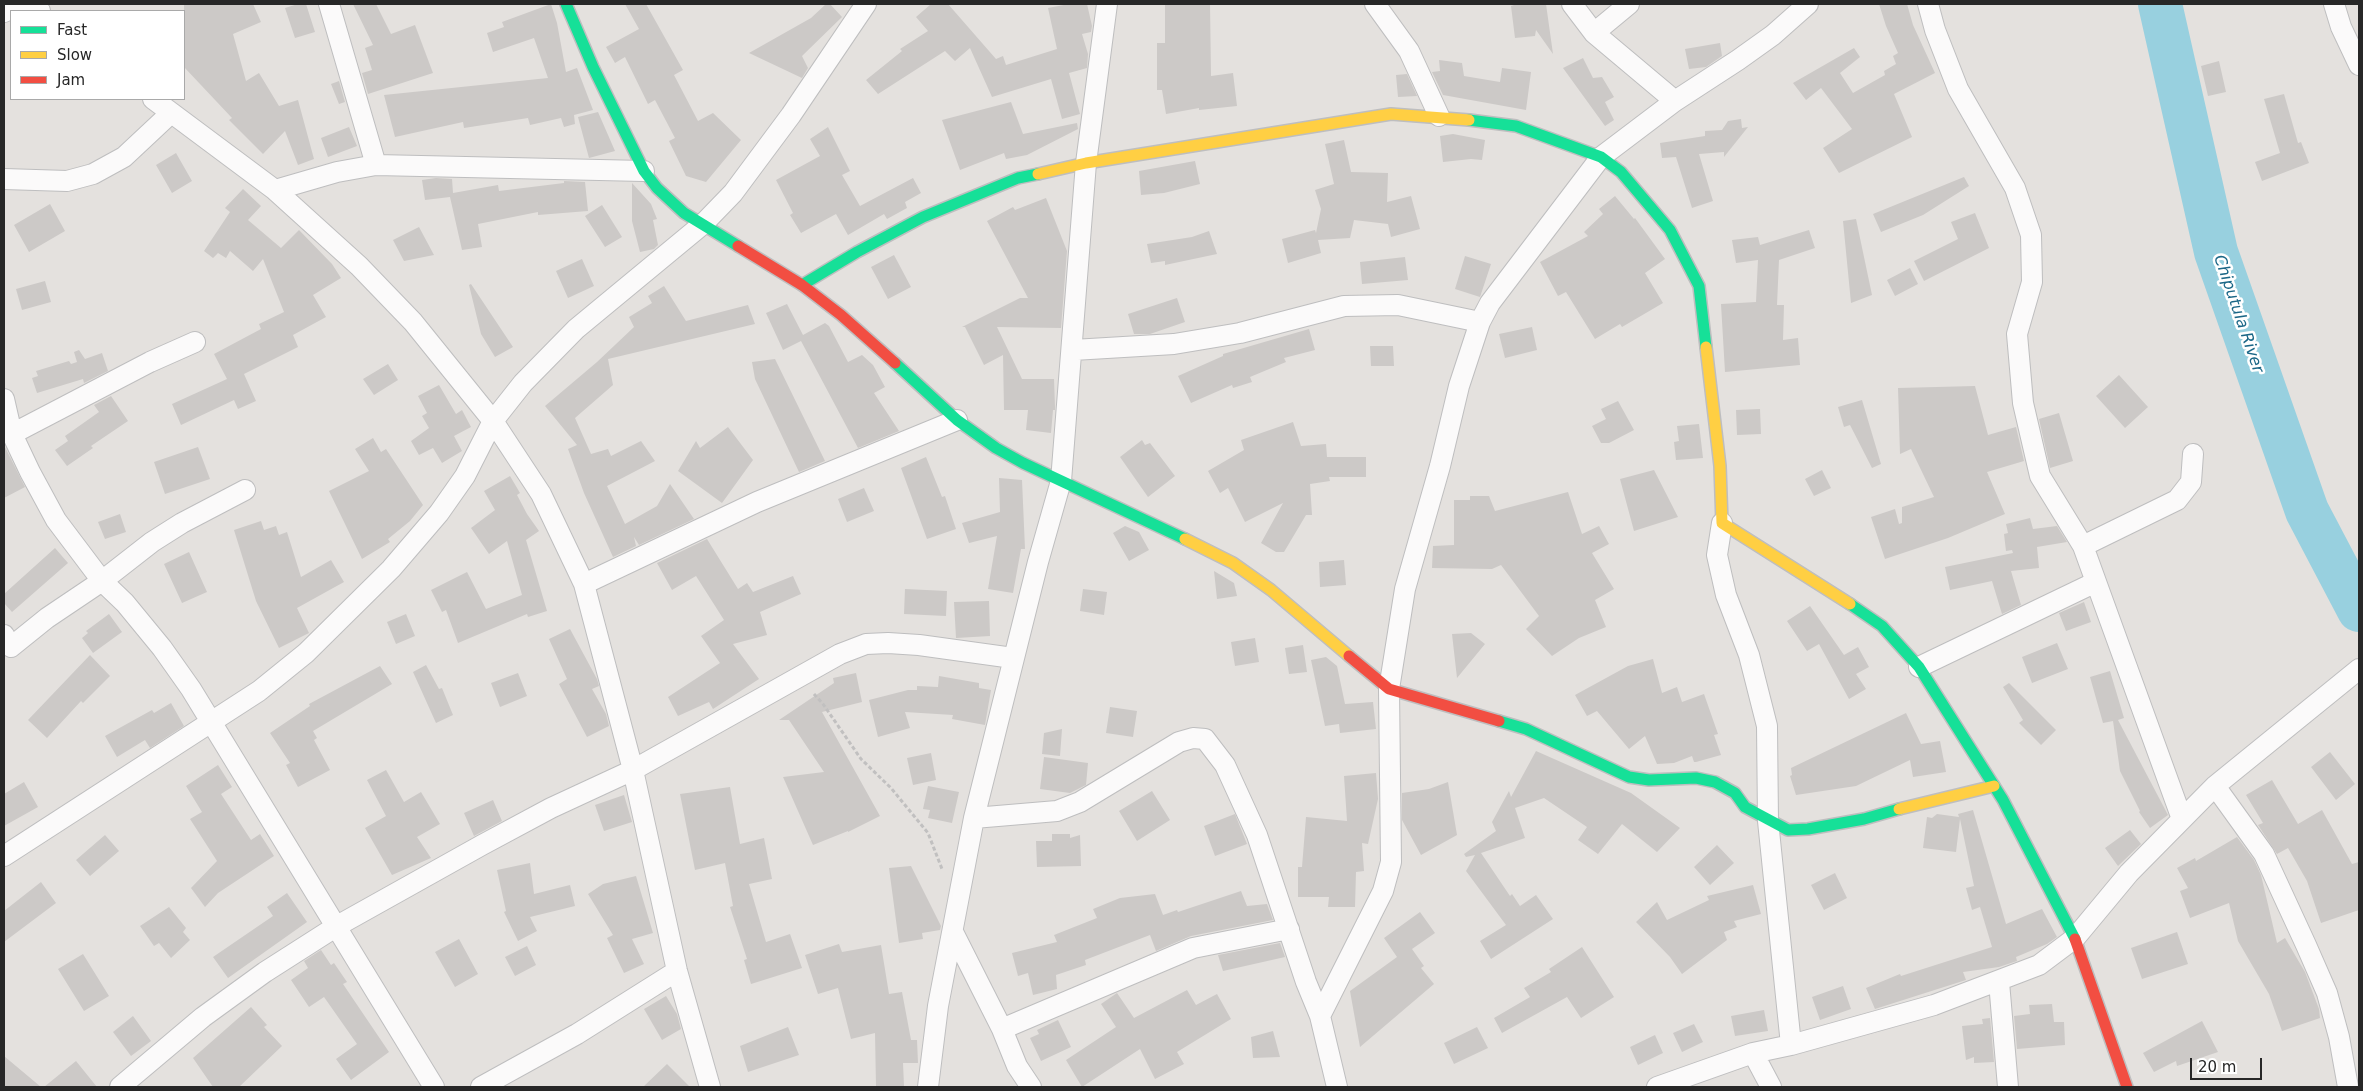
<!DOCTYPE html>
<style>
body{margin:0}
#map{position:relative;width:2363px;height:1091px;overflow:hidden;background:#e4e1de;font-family:"DejaVu Sans",sans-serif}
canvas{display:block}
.frame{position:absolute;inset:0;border:5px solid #272727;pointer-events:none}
.legend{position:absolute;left:10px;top:10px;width:175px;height:90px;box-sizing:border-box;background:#fff;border:1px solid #a9a9a9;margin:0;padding:6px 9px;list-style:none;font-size:15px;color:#272727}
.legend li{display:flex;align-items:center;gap:10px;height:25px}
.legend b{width:25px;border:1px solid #a9a9a9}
.scale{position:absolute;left:2190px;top:1058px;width:72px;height:22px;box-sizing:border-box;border:2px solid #272727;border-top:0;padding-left:6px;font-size:15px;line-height:18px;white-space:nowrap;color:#272727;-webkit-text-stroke:4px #fff;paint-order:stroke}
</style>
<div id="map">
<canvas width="2363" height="1091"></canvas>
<div class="frame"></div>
<ul class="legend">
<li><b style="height:6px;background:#16e098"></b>Fast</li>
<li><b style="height:6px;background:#ffcf43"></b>Slow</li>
<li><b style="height:6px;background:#f24e42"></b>Jam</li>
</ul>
<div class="scale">20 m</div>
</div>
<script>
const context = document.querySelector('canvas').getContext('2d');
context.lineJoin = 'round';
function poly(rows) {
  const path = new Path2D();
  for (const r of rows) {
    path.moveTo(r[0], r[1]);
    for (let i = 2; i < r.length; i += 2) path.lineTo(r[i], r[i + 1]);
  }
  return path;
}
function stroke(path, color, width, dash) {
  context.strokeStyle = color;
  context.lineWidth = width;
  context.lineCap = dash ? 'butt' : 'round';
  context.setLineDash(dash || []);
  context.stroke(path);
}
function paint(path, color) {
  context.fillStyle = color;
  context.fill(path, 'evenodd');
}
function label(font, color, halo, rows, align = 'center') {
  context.font = font + ' "DejaVu Sans",sans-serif';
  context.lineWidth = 5;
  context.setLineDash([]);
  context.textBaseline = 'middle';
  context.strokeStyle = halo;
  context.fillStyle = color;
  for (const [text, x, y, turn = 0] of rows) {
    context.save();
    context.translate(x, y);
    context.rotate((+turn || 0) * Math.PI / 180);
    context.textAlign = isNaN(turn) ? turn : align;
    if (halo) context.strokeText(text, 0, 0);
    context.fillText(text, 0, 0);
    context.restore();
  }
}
const river = poly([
 [2160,4,2216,252,2307,511,2359,610]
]);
const building = poly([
 [184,4,253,4,261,22,233,34,246,81,259,73,279,106,298,100,314,159,298,165,285,131,263,154,229,120,232,118,184,67],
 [298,4,306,4,315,32,295,38,285,8],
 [353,4,376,4,391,34,415,25,433,73,368,94,362,73,372,70,365,48,373,45],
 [551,4,557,23,566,72,577,68,593,110,574,115,575,124,564,127,561,118,530,125,528,118,464,128,463,122,395,137,384,95,548,78,534,38,493,52,487,33,504,27,502,22],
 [625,4,646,4,683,70,674,75,698,121,713,113,741,140,706,182,686,176,669,141,675,138,655,100,648,104,625,57,615,63,606,47,639,29],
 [826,4,830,4,842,17,802,56,808,68,802,78,749,53,811,18],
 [931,4,948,4,996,59,1003,56,1006,65,1057,49,1048,8,1069,4,1087,4,1092,26,1091,32,1082,34,1088,54,1087,68,1069,73,1080,114,1062,119,1051,79,992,97,970,48,955,61,945,51,878,94,866,80,902,51,900,49,928,31,916,17],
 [1165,4,1210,4,1211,76,1233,73,1237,106,1199,110,1199,108,1166,114,1162,90,1157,90,1157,43,1165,43],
 [1517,4,1546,4,1553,54,1536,30,1535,36,1515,38,1511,6],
 [1879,4,1907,4,1913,25,1935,73,1894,94,1912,137,1839,173,1823,148,1852,129,1821,88,1806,100,1793,83,1854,48,1860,57,1840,73,1853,93,1885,75,1884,71,1896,64,1893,56,1898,53,1886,26],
 [1720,43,1722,56,1706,67,1689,69,1685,49],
 [1583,58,1593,78,1602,77,1614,97,1605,102,1614,120,1605,126,1563,68],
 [1439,60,1462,63,1464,76,1500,82,1502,68,1531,72,1526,110,1443,95,1432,72,1440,71],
 [2219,61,2226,92,2208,96,2201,66],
 [1407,74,1417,96,1398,97,1396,75],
 [339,81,345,102,339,104,331,84],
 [2284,94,2298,143,2301,142,2309,163,2262,181,2255,162,2280,153,2264,99],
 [1011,102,1023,134,1077,123,1078,129,1027,155,1006,159,1004,153,960,170,942,120],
 [598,112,615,151,589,158,578,117],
 [1741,119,1742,128,1748,127,1724,157,1724,152,1699,154,1713,201,1692,208,1676,157,1662,158,1660,143,1705,136,1705,131,1722,130,1728,121],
 [349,127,357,146,328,157,321,138],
 [828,127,850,171,842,175,860,206,913,178,921,193,905,202,907,208,887,219,884,214,848,235,836,214,801,233,790,215,793,213,776,180,820,156,810,139],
 [1453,134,1485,140,1482,160,1471,159,1443,162,1440,136],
 [1344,140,1351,172,1388,173,1387,202,1411,196,1420,229,1391,237,1388,224,1354,220,1350,238,1318,240,1321,253,1288,263,1282,239,1315,230,1316,233,1321,209,1315,190,1334,184,1325,144],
 [176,153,192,181,172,193,156,165],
 [1195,161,1200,184,1164,193,1141,195,1139,171],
 [1964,177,1969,186,1923,215,1881,232,1873,214],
 [436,178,452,179,453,193,498,185,499,191,564,183,564,181,585,182,588,211,538,215,538,212,478,224,482,247,462,250,450,197,425,200,422,180],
 [632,183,651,204,657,219,653,220,658,245,654,249,640,252,632,221],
 [243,189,261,206,248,220,281,248,299,230,332,264,341,278,313,295,326,317,293,335,298,347,244,374,256,401,238,409,234,400,181,425,172,404,227,379,214,354,261,329,259,324,284,312,263,259,253,271,230,251,226,258,218,253,213,258,204,251,230,212,225,208],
 [1615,196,1634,219,1635,218,1665,259,1645,273,1663,303,1622,327,1620,324,1595,339,1566,292,1558,296,1540,262,1588,236,1584,232,1603,214,1599,209],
 [1046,198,1067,251,1061,328,997,327,1022,379,1054,379,1055,407,1055,410,1053,410,1051,433,1026,430,1028,410,1004,410,1003,355,984,365,965,327,962,327,1020,298,1028,298,987,221,1013,207,1015,210],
 [50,204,65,231,29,252,14,225],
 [602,205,622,237,605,247,585,216],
 [1975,213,1989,248,1924,281,1914,261,1958,239,1951,222],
 [1856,219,1872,295,1851,303,1843,221],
 [419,227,434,255,404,261,393,240],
 [1809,230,1815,248,1779,260,1777,305,1784,305,1783,340,1798,338,1800,365,1725,372,1721,304,1756,302,1758,260,1736,263,1732,240,1758,237,1760,245],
 [1209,231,1217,254,1165,265,1165,261,1151,263,1147,244,1192,237],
 [894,255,911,287,888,299,871,267],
 [1465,256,1491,264,1480,297,1455,289],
 [1405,257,1408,280,1362,284,1360,262],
 [582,259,594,286,568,298,556,271],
 [1910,268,1918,284,1895,296,1887,280],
 [45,281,51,302,22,310,16,289],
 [471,284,513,347,495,357,481,334,469,285],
 [664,286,686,321,748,305,755,324,608,359,613,385,575,418,591,454,608,449,611,456,641,441,655,461,607,486,625,524,657,506,670,484,694,519,639,545,634,537,636,546,613,557,584,493,568,449,577,445,545,406,597,362,634,327,629,317,652,303,648,296],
 [1177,298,1185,322,1150,334,1134,334,1128,314],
 [787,304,803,335,825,323,829,326,848,362,862,355,873,365,885,387,874,393,899,431,858,448,801,341,783,350,766,313],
 [1532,327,1537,350,1505,358,1499,334],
 [1309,329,1315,350,1284,358,1286,362,1250,377,1252,382,1233,388,1232,385,1191,403,1178,376,1223,356,1223,354],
 [1370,346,1393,346,1394,366,1371,366],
 [79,350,85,359,102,353,108,371,84,383,83,379,37,393,32,378,38,376,36,371,69,361,71,364,77,362,74,352],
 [775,359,825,461,799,472,755,379,752,362],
 [388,364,398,380,374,395,363,379],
 [2119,375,2148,407,2125,428,2096,396],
 [439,385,456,414,462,410,471,427,454,436,462,451,442,463,433,448,419,455,411,441,429,428,422,416,427,413,418,396],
 [1975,386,1988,435,2016,427,2024,461,1987,472,2005,514,1948,538,1885,559,1871,517,1895,509,1899,524,1902,523,1902,507,1934,497,1911,449,1900,454,1898,388],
 [111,396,128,421,91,446,93,448,67,466,55,450,68,441,65,436,99,412,94,405],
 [1862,400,1881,464,1872,468,1850,425,1844,427,1838,407],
 [1618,401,1634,430,1609,443,1601,443,1592,426,1606,419,1601,409],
 [1760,409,1761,434,1737,435,1736,410],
 [2059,413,2073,461,2050,468,2039,419],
 [1293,422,1301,446,1326,444,1327,457,1366,457,1366,477,1329,477,1330,481,1310,484,1312,515,1306,515,1284,552,1276,552,1261,543,1283,503,1245,522,1228,488,1220,493,1208,471,1244,450,1241,440],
 [1699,424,1703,458,1676,460,1674,442,1679,441,1677,426],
 [728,427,753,460,722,503,678,471,696,441,700,448],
 [373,438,381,452,386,449,423,505,410,521,388,539,390,542,362,559,329,491,369,471,355,449],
 [1142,440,1145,445,1150,443,1175,476,1148,497,1120,457],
 [4,445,25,487,4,498],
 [198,447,210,479,165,494,154,462],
 [926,457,942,497,945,496,956,529,927,539,901,468],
 [1654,470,1678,517,1634,531,1620,479],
 [1822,470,1831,488,1814,496,1805,479],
 [510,476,520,493,517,495,527,514,539,531,526,540,547,611,528,617,527,614,458,643,446,610,442,612,431,590,467,572,486,609,522,595,507,541,489,554,471,528,495,510,484,491],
 [999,478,1022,480,1025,549,1021,549,1013,593,988,589,997,536,969,543,962,523,1000,512],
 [864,488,874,511,847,522,838,499],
 [1568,492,1582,534,1599,526,1609,544,1592,553,1614,589,1595,600,1606,627,1579,638,1552,656,1526,629,1539,616,1501,565,1492,569,1432,568,1433,546,1454,545,1454,500,1470,500,1470,496,1489,496,1495,511],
 [120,514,126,532,105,539,98,522],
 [2030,518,2033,529,2057,526,2067,542,2037,547,2039,568,2011,571,2021,605,2002,614,1992,581,1950,590,1945,567,2013,553,2012,550,2006,551,2004,534,2008,533,2006,524],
 [261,521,264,530,276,526,279,535,287,532,301,577,331,560,344,582,297,608,309,633,279,648,256,601,234,530],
 [1125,526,1139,532,1149,550,1129,561,1113,533],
 [707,539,738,589,747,583,753,592,793,576,801,594,760,612,767,635,733,644,759,679,713,709,709,702,678,716,668,697,720,663,701,636,724,620,696,576,672,590,657,563],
 [55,548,68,563,12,612,4,603,4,594],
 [189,552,207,592,182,603,164,564],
 [1344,560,1346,585,1320,587,1319,562],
 [1214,571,1234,583,1237,596,1217,599],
 [905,589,947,591,946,616,904,614],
 [1083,589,1107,592,1104,615,1080,611],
 [989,601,990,636,956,638,954,602],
 [2084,602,2091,622,2066,631,2059,613],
 [1810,606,1844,655,1858,647,1869,667,1856,674,1866,689,1849,699,1819,644,1807,651,1787,621],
 [109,614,122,632,93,653,82,638,88,633,86,631],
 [406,614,415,636,396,644,387,622],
 [570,629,597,679,599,686,592,689,606,714,609,726,587,737,559,684,567,679,549,639],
 [1471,633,1485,644,1457,678,1452,634],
 [1255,638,1259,662,1235,666,1231,642],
 [2057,643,2068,669,2032,683,2022,657],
 [1303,645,1307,672,1289,674,1285,648],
 [90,655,110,676,83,703,81,701,47,738,28,720],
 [1326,657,1337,666,1345,704,1373,702,1376,729,1340,733,1339,724,1325,726,1311,660],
 [1653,659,1662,693,1677,687,1682,702,1704,694,1718,734,1714,735,1721,755,1696,762,1694,762,1692,756,1674,763,1657,764,1645,736,1629,749,1597,711,1587,716,1575,695,1628,666],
 [426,665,439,689,442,688,453,715,436,723,413,672],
 [380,666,392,684,313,731,317,738,314,740,330,770,298,787,286,765,290,763,270,733,310,706,309,704],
 [2110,671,2124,718,2118,720,2168,815,2150,828,2139,812,2140,811,2120,771,2113,721,2103,723,2090,677],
 [518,673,527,696,500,707,491,683],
 [856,673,862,702,822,712,880,816,848,832,848,831,813,845,783,777,824,772,789,720,779,720,834,683,833,678],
 [939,676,979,683,979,688,991,690,985,725,952,719,953,715,905,712,910,728,878,737,869,700,908,690,917,690,917,686,938,687],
 [2009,683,2056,730,2041,745,2019,723,2023,720,2003,687],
 [171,703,184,726,150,748,145,740,117,757,105,736,152,710,154,713],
 [1110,707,1137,711,1133,737,1106,733],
 [1906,713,1921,744,1940,741,1946,772,1913,777,1910,760,1856,786,1796,795,1790,776,1792,775,1791,768],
 [1062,729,1060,756,1042,754,1044,733],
 [1536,751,1631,793,1680,828,1657,852,1622,824,1598,854,1578,840,1587,827,1544,798,1515,808,1525,838,1481,853,1510,896,1512,894,1520,906,1536,895,1553,919,1491,959,1480,941,1506,925,1466,871,1475,855,1466,857,1464,854,1496,831,1492,822,1509,791,1511,797],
 [2330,752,2355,784,2336,800,2311,767],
 [931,753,936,780,913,785,907,758],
 [1044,757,1088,763,1086,785,1070,793,1040,789],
 [218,765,232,787,221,794,251,840,260,834,274,856,218,893,205,907,191,888,217,861,190,819,202,812,186,786],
 [386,770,404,802,421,792,440,824,417,837,431,858,392,875,365,828,386,816,367,780],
 [1376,773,1378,799,1368,844,1362,843,1364,871,1356,872,1355,907,1328,907,1329,897,1298,897,1298,867,1302,867,1306,817,1347,821,1344,776],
 [2272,780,2298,824,2322,810,2352,864,2359,862,2359,910,2321,923,2307,881,2288,848,2277,854,2258,825,2263,823,2246,795],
 [24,782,38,807,4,826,4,794],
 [1448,782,1457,835,1421,855,1402,820,1402,793,1429,789],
 [928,786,959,792,952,823,928,818,930,810,923,809],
 [730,787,740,844,764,838,772,879,749,884,766,942,790,934,802,968,751,984,744,960,747,959,730,907,733,906,725,863,695,870,680,794],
 [1152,791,1170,820,1137,841,1119,811],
 [624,795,632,822,604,831,595,805],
 [493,800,502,821,474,836,464,813],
 [1973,810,2006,924,2042,909,2057,937,2047,944,2016,957,2017,961,1999,967,1963,972,1966,980,1875,1009,1866,988,1900,974,1901,976,1992,947,1980,907,1972,910,1966,888,1974,886,1960,819,1956,852,1923,848,1927,817,1932,818,1937,814,1959,817,1958,814],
 [1235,814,1247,844,1215,856,1204,826],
 [2130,830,2141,844,2118,866,2105,848],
 [1052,834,1070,834,1070,838,1080,835,1081,866,1037,867,1036,841,1052,841],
 [105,835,119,851,90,876,76,860],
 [2237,837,2254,860,2261,875,2277,943,2285,938,2305,972,2319,1009,2320,1018,2282,1031,2269,994,2238,941,2229,903,2190,918,2180,891,2188,888,2177,868,2195,858,2196,861],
 [1717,845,1734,863,1710,885,1694,867],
 [530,863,534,894,570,885,575,906,530,917,537,931,518,941,504,912,506,911,497,870],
 [911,866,941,926,940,930,922,933,923,939,899,943,889,868],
 [1835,873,1847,898,1824,910,1811,885],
 [636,876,653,933,632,939,644,964,624,973,607,938,613,935,588,894,603,884],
 [41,882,56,903,4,942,4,911],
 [1753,885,1761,914,1734,921,1737,927,1724,932,1727,940,1682,974,1670,957,1636,922,1657,902,1667,920,1709,900,1707,896],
 [1241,891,1247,906,1267,904,1273,920,1191,936,1156,951,1150,935,1085,960,1086,965,1056,975,1057,989,1033,995,1028,973,1018,976,1012,953,1057,942,1054,935,1097,918,1093,909,1120,898,1155,894,1163,915,1177,910,1178,912],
 [287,893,307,922,228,978,213,957,273,916,267,907],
 [169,907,186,928,183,932,190,940,171,958,159,943,154,946,140,926],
 [1420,912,1435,933,1412,949,1424,966,1421,968,1434,984,1360,1047,1350,991,1397,957,1384,938],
 [2177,932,2188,964,2142,979,2131,948],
 [459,939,478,974,455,987,435,952],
 [1280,943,1285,957,1223,971,1218,955],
 [839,944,842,952,881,945,889,994,902,992,911,1040,917,1040,918,1063,903,1063,904,1086,876,1086,875,1033,851,1039,838,988,818,994,805,955],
 [527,946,536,965,515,976,505,957],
 [1582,947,1614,997,1581,1018,1567,997,1502,1033,1494,1018,1530,997,1524,988,1551,972,1549,969],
 [321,950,331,965,334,963,347,982,343,984,389,1052,351,1080,336,1059,357,1044,324,997,309,1007,291,980,308,968,304,961],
 [83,954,109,996,84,1011,58,969],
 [1843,986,1851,1009,1820,1020,1812,997],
 [1187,990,1196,1005,1217,994,1231,1019,1177,1052,1184,1064,1155,1079,1140,1049,1082,1087,1066,1060,1116,1027,1101,1004,1117,993,1134,1018],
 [666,996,677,1014,681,1029,662,1040,644,1009],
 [2052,1004,2054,1022,2064,1022,2065,1045,2017,1049,2014,1016,2030,1014,2029,1005],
 [251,1007,267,1025,264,1027,282,1046,239,1087,213,1087,193,1058],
 [1764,1010,1768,1031,1735,1036,1731,1016],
 [133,1016,151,1041,131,1056,113,1032],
 [1990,1018,1994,1062,1974,1063,1974,1057,1966,1060,1962,1026,1983,1024,1982,1019],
 [1058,1020,1071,1047,1041,1061,1030,1038,1039,1034,1037,1030],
 [2202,1021,2218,1052,2177,1066,2176,1061,2154,1072,2143,1053],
 [1694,1024,1703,1042,1682,1052,1673,1033],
 [788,1027,799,1055,748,1072,740,1046],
 [1477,1027,1488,1048,1454,1064,1444,1043],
 [1273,1031,1280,1057,1253,1058,1251,1037],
 [1655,1035,1663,1053,1638,1065,1630,1047],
 [4,1056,41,1087,4,1087],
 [76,1061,97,1087,44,1087],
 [667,1064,690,1087,643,1087]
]);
const path = poly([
 [814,694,823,704,861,759,891,788,928,833,942,869]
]);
const street = poly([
 [30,4,40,11],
 [329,4,376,165],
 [1375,4,1409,51,1439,116],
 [1928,4,1935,30,1958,89,2015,188,2031,235,2032,282,2017,334,2023,403,2040,476,2083,546,2182,819],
 [2334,4,2341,27,2359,65],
 [4,12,22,4],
 [1594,33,1629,4],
 [153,99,275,190,359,266,413,322,493,421,541,494,584,584,633,770,677,971,710,1087],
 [1675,101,1738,60,1773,35,1808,4],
 [4,179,67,181,93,174,124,157,171,113],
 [275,190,337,172,376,165,644,171],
 [1073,350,1174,344,1240,333,1344,306,1398,305,1480,322],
 [4,399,12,434,30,472,56,520,102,581,152,542,182,523,245,490],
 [12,434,150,362,195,342],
 [1722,523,1717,555,1726,595,1749,655,1767,726,1768,821,1791,1045],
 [2083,546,2177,500,2191,482,2193,454],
 [584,584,757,502,957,420],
 [4,635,11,647,47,618,102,581,125,603,162,648,191,689,434,1087],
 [1919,667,2096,582],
 [2215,786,2264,854,2306,945,2327,993,2339,1037,2348,1087],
 [974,818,1057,811,1080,802,1179,742,1193,738,1205,739,1225,765,1257,835,1306,982,1320,1016,1337,1087],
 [4,856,259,691,306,653,391,569,439,513,465,476,493,421,523,383,576,329,703,224,733,193,791,115,866,4],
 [953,932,1002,1029,1017,1066,1031,1087],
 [1999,982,2008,1087],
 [1320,1016,1383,891,1391,862,1389,689,1405,589,1440,466,1459,386,1480,322,1490,303,1601,157,1675,101,1594,33,1572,4],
 [1002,1029,1193,948,1289,929],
 [1753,1053,1771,1087],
 [120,1087,203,1017,265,972,337,926,482,845,551,808,633,770,840,654,866,644,888,643,919,645,1013,658],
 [481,1087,577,1034,677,971],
 [928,1087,938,1006,974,818,1038,562,1061,481,1086,163,1107,4],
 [1657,1087,1753,1053,1791,1045,1934,1005,2039,965,2075,938,2129,873,2215,786,2359,669]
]);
const fast = poly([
 [566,4,593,67,644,171,657,188,684,213,738,246],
 [1469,120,1516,126,1601,157,1621,172,1670,230,1699,286,1706,347],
 [802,285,857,252,923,217,1018,178,1038,174],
 [895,363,957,420,996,448,1023,463,1185,539],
 [1850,604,1882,626,1919,667,2003,800,2075,939],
 [1499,721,1526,729,1629,777,1649,780,1696,778,1715,782,1735,793,1745,807,1788,830,1808,829,1864,819,1899,809]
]);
const slow = poly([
 [1038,174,1086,163,1391,114,1469,120],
 [1706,347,1720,466,1722,523,1850,604],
 [1185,539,1233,563,1271,590,1349,656],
 [1899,809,1994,786]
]);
const jam = poly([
 [738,246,802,285,841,315,895,363],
 [1349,656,1389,689,1499,721],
 [2075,939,2127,1087]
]);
const waterNames = [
 ["Chiputula River",2238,314,71]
];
stroke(river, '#98d0df', 44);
paint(building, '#ccc9c7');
stroke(street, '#bebebf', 22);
stroke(fast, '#bebebf', 14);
stroke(slow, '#bebebf', 14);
stroke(jam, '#bebebf', 14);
stroke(path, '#c1c0c0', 3, [4, 2.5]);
stroke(street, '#fbfafa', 20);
stroke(fast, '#16e098', 11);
stroke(slow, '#ffcf43', 11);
stroke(jam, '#f24e42', 11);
label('italic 16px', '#1b6787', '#fff', waterNames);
</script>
